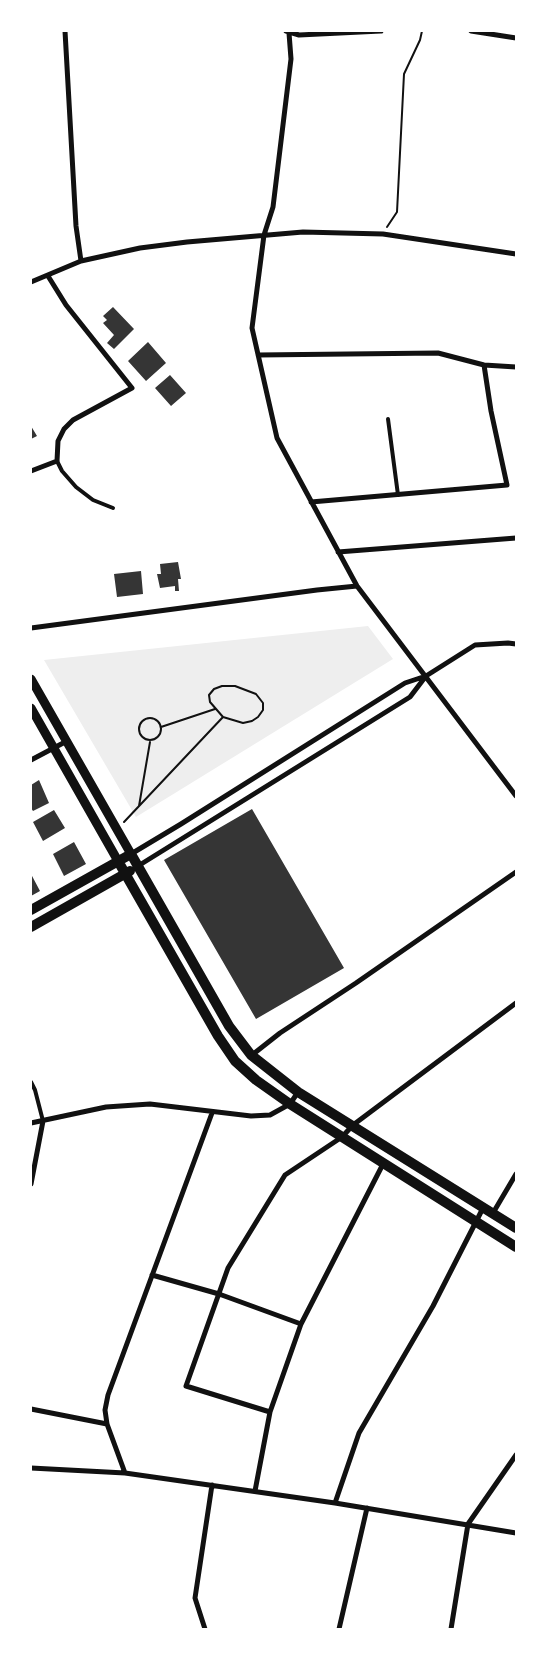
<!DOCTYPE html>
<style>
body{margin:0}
#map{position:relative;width:547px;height:1660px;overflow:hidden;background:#fff;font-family:"Fira Sans Condensed",sans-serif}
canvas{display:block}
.frame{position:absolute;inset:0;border:32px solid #fff;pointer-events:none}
</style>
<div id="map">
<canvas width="547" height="1660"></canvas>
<div class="frame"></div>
</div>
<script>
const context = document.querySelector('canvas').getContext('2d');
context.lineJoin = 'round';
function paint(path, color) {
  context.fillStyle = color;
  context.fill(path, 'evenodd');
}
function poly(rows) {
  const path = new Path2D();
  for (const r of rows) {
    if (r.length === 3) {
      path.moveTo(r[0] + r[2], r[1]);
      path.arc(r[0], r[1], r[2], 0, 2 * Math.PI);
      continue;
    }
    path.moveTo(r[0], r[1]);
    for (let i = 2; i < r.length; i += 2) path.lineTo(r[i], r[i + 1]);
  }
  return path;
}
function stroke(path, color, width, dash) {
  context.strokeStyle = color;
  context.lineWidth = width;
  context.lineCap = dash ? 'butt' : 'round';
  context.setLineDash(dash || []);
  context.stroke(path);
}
const green = poly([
 [368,626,393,659,136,817,44,660]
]);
const building = poly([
 [113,307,134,329,114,349,107,343,114,335,103,323,107,320,103,316],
 [148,342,166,363,146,381,128,361],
 [170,375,186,393,171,406,155,388],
 [31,426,37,436,31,439],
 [178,562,181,579,178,579,179,591,175,591,175,586,160,588,157,574,161,574,160,564],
 [141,571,143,594,117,597,114,574],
 [39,780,49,803,33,811,31,808,31,785],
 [252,809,344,968,256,1019,164,860],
 [54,810,65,828,43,841,33,822],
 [74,842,86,864,64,876,53,854],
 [31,874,40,891,31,896]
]);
const path = poly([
 [387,227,397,212,404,74,420,40,422,31],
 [222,686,235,686,256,694,263,703,263,710,258,717,252,721,243,723,223,717,210,702,209,695,214,689,222,686],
 [150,729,11],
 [161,727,215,709],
 [139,806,150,742],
 [124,822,223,717]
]);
const service = poly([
 [388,419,398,495],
 [57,461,62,471,76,487,93,500,113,508],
 [31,1082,35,1090,43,1121]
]);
const minor = poly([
 [65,31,76,226,81,261],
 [286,31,299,35,381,31],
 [471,31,516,38],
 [289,33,291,59,273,207,264,235,252,328,277,438,357,586,516,796],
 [31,282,81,261,140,248,187,242,303,232,383,234,516,254],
 [258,355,438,353,484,365,516,367],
 [31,471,57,461,58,441,64,429,73,420,132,388,66,305,48,276],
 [311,502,507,485,491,411,484,365],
 [338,552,516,538],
 [31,628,317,590,357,586],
 [31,760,67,741],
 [131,854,181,824,405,683,426,676,475,645,508,643,516,644],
 [138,866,410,697,426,676],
 [252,1055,280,1033,356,983,516,872],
 [31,1123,106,1107,150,1104,251,1116,270,1115,290,1104,298,1092],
 [31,1184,43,1121],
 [493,1213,516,1174],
 [152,1275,219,1294,301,1324],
 [31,1409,107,1424],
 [270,1412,186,1386,228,1268,285,1175,342,1137,353,1125,516,1003],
 [31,1468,125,1473,335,1503,516,1533],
 [125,1473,107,1424,105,1410,108,1395,212,1113],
 [255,1491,270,1412,301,1324,383,1164],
 [335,1503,359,1433,433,1306,483,1208],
 [205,1629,195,1598,212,1485],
 [339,1629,367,1508],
 [451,1629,468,1524,516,1455]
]);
const tertiary = poly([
 [31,679,131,854],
 [31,708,118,861]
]);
const secondary = poly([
 [118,861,218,1036,235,1061,256,1080,290,1104,516,1247],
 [31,910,131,854,229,1026,251,1055,298,1092,516,1228],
 [31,927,130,871]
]);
paint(green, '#eee');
paint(building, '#353535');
stroke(path, '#111', 2);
stroke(service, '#111', 4);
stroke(minor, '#111', 5);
stroke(tertiary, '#111', 9);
stroke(secondary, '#111', 10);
</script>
